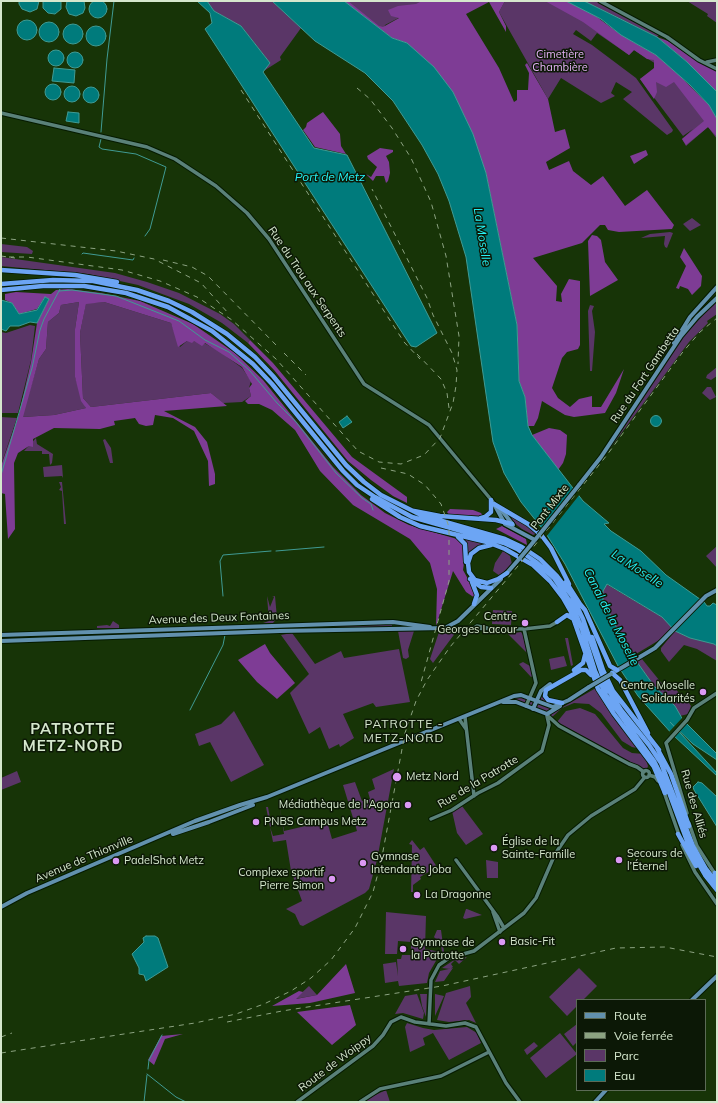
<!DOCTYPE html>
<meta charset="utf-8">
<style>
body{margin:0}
#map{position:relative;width:718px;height:1103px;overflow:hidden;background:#173407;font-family:Mulish,sans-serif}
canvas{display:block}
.frame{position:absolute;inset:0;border:2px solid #d5e7cd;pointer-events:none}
.legend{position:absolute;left:576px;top:999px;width:130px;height:92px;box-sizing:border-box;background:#0c1806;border:1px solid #5c6b56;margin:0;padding:5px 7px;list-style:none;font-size:12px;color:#d5e7cd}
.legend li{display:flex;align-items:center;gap:8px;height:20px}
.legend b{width:20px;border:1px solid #5c6b56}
</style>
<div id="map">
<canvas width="718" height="1103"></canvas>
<div class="frame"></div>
<ul class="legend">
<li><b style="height:5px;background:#6291ae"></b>Route</li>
<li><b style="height:5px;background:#8ca381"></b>Voie ferrée</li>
<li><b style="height:11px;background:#5a3667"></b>Parc</li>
<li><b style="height:11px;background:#007b7c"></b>Eau</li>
</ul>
</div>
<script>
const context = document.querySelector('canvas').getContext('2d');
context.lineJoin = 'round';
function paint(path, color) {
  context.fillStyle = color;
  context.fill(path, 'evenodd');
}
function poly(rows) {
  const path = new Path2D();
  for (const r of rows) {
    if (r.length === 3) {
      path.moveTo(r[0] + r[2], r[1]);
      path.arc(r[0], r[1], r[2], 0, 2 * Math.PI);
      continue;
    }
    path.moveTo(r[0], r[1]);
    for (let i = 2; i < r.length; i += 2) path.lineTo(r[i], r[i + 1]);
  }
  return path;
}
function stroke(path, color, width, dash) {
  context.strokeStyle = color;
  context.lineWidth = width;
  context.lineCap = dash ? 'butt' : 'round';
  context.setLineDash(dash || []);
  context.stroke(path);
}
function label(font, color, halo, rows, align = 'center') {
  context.font = font + ' Mulish,sans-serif';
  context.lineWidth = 3;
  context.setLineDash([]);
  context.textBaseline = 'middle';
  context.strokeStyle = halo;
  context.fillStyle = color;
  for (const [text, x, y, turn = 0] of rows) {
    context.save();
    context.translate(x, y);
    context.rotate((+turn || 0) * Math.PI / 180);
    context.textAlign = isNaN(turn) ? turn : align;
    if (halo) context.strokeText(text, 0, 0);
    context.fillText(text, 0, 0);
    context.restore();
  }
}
const green = poly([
 [207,1,272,1,301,28,280,57,281,60,262,72,270,63,241,26,214,11],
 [344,1,431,1,385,25,383,32],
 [505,1,566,1,628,38,709,105,717,119,717,139,708,127,686,146,682,139,693,129,683,136,640,79,656,68,656,64,634,50,629,55,597,33,591,41,576,30,573,34,592,45,636,78,673,130,672,132,667,135,623,99,632,92,616,82,611,93,615,96,601,103,561,78,548,99,499,12],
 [584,1,600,1,661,33,657,37],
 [687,1,717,1,717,23,707,16,708,14],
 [692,218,701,225,690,231,683,224],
 [670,232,673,233,667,248,665,247,664,244,665,236,641,238,650,234],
 [1,244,27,247,33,251,32,254,1,252],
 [1,257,115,273,147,282,179,293,220,314,234,324,250,340,248,343,222,323,189,304,138,285,88,274,1,266],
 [717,300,717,314,707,321,708,323,689,342,600,462,683,337],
 [79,302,75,329,75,377,86,408,54,415,22,417,39,359,46,349,48,322,59,313,61,305],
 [104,302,171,323,180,347,187,341,194,341,204,343,219,351,242,368,251,381,249,388,251,396,242,402,223,403,211,393,91,407,83,398,80,333,86,303],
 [590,305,594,306,592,311,595,332,592,371,590,371,588,311],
 [30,325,35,326,31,360,18,413,1,413,1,332,6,333],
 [717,367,717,376,711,380,706,378,707,375],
 [707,387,711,387,716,397,710,400,702,393],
 [1,417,17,418,1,465],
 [36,438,37,444,53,454,52,463,50,465,49,454,42,454,42,451,24,451],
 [105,439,111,448,113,463,110,463,103,440],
 [62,465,63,478,62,476,44,477,43,467],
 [59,482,62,482,66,524,64,524,62,491,59,490,61,487],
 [501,508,521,523,523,522,538,533,533,535,522,529,513,522],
 [463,538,485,544,476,548,468,556,468,548],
 [717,546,717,568,706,556],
 [503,551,510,556,512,564,500,576,493,571,495,563],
 [606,584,662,617,673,626,661,639,631,657,603,600,603,591],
 [267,596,270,607,274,597,272,597,275,596,277,618,273,623,263,623,269,621],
 [493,610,512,611,511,625,492,624],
 [113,621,119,625,119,628,97,628,97,626,107,625,110,626],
 [392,623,392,627,290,629,288,628],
 [276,626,277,629,216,630,216,629],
 [212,629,212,632,171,632,171,631],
 [455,630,456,632,433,663,430,659,439,632],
 [398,631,414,631,408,650,409,657,406,659,403,658],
 [675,631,690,638,714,644,717,646,717,661,697,649,684,645,669,662,661,651,661,648],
 [131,632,130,635,82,636,81,634],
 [521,632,523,635,527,653,508,634],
 [292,633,315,664,341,651,344,658,399,649,410,702,376,707,373,703,343,714,354,738,340,747,339,744,329,749,320,727,309,734,290,693,309,674,281,635],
 [74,634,72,637,28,638,28,636],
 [565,638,568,638,573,665,571,666],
 [564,656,567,666,551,670,549,659],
 [642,659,668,691,674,687,683,698,685,697,691,706,688,714,680,716,675,706,654,686,637,662],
 [523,662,530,666,533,676,531,677,519,664],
 [596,688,605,705,641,749,632,747,622,741,601,713,589,704,574,703,562,708,552,717,549,715],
 [543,689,545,696,555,703,555,706,548,713,507,699,519,695,536,701],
 [580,708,595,714,623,748,632,753,644,754,648,766,646,771,557,722,566,711],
 [234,711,264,765,231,782,210,742,199,746,195,734,221,724],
 [394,769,377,860,369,889,365,893,303,926,300,925,295,914,286,909,302,901,291,871,286,840,273,842,266,807,268,807,271,824,273,824,270,827,273,836,284,834,279,803,284,831,327,821,332,839,357,831,343,785,355,782,362,801,370,799,368,792,375,789,372,779],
 [17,771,21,782,1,790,1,778],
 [462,806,483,834,466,845,457,833,452,811],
 [412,840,420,850,424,847,437,867,420,877,421,879,413,885,413,892,411,892,412,845,409,844],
 [486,860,498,862,498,878,487,878],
 [466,909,467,909,482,915,465,919,463,918],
 [386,912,426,916,425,949,441,952,429,973,427,983,399,986,398,981,385,983,383,964,396,962,398,976,397,959,401,959,402,955,411,955,411,942,398,941,397,954,385,954],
 [437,930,441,930,444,952,442,952,441,945,434,937],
 [467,957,459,964,455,960,451,964,453,967,450,969,442,968,454,960],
 [453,968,444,981,435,982,440,971],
 [579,968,597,986,583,1000,577,1000,577,1006,567,1016,549,997],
 [309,986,317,995,295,999],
 [470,986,471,997,466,1003,476,1023,469,1020,449,1022,437,1020,446,993],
 [417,994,424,1013,423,1019,403,1013,395,1014,405,996],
 [420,994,427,994,426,1017,422,1006],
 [435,994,444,996,435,1016],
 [407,1023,423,1028,434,1030,467,1027,477,1033,481,1043,449,1060,433,1033,423,1038,425,1045,410,1052,405,1027],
 [577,1024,577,1042,573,1046,564,1034],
 [560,1033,577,1054,546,1078,530,1058],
 [534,1042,538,1046,527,1055,524,1050],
 [386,1090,390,1102,365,1102,373,1096]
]);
const forest = poly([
 [344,1,348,1,379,26,383,27,399,18,391,16,388,10,398,6,416,4,422,1,505,1,499,12,506,26,506,32,489,2,466,14,499,68,514,102,517,100,517,90,528,90,529,73,525,65,527,63,548,99,555,132,565,129,570,148,546,162,549,170,569,161,573,171,591,185,603,176,625,206,647,190,674,225,672,229,619,232,608,230,605,225,600,225,582,243,533,258,557,286,556,301,562,302,561,294,569,279,580,281,580,345,578,349,567,352,562,358,552,388,558,398,570,407,579,399,592,396,592,407,601,407,624,369,616,393,605,413,574,417,565,415,542,401,538,418,534,426,528,426,525,397,519,381,517,325,486,173,407,43,392,38],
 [545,1,566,1,593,14,621,35,656,55,678,74,709,105,717,119,717,137,708,127,686,145,682,139,704,121,674,82,666,87,656,82,657,92,654,99,640,79,654,68,654,60,647,59,634,50,629,55,583,22],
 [657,37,668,41,700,63,714,69,717,72,717,92,687,62],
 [323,112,340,134,341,146,346,154,315,147,303,130,306,127,307,123],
 [380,148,393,150,393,152,386,156,389,162,390,173,388,181,386,183,384,176,376,176,373,181,366,174,371,177,377,167,368,159,367,156],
 [646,150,648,155,634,164,630,156],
 [592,235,597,236,601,240,605,262,618,280,590,296,588,241],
 [684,248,702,276,701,286,692,295,688,289,680,286,679,289,676,288,686,266,680,257],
 [68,289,101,293,140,301,193,324,235,353,263,380,333,467,361,495,385,513,409,525,457,539,463,545,465,556,463,570,473,588,475,598,466,592,453,571,436,626,437,589,430,563,410,539,353,505,320,471,295,430,272,410,259,404,248,404,245,401,251,396,249,388,252,384,242,367,205,343,202,346,194,341,192,343,187,341,178,347,171,323,104,302,86,304,80,333,83,398,91,407,211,393,227,406,164,411,195,427,207,442,215,474,215,484,209,486,208,461,194,431,173,418,155,415,153,425,146,426,139,424,135,418,114,421,115,425,100,429,54,428,33,439,33,447,29,446,18,453,14,463,15,529,8,539,5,494,1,493,1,466,19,414,31,362,37,323,49,299,45,297,37,309,19,314,12,303,5,300,5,294,16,292,51,294,56,290],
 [79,302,75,329,75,377,81,401,86,408,54,415,23,417,39,359,46,349,48,322,59,313,61,305],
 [250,340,273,363,352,457,407,497,407,503,393,496,371,480,348,461,274,370,248,343],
 [549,428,560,430,567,435,566,454,563,463,558,470,532,435],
 [450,509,473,510,481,513,483,516,449,515,447,512],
 [502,526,526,539,527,545,496,529],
 [265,644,270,653,295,683,277,699,257,682,238,660],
 [346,964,355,993,310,1003,272,1006,299,991,303,992,296,999,317,995],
 [350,1005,356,1025,332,1045,297,1012],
 [183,1034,165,1039,154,1065,148,1060,161,1036]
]);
const water = poly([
 [98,9,9],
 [39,1,37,9,30,12,22,9,19,4,19,1,39,1],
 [43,1,61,1,61,9,55,14,48,13,43,8,43,1],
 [67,1,84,1,85,8,83,13,76,16,69,14,66,7,67,1],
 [197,1,207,1,214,11,241,26,270,63,263,72,314,148,347,155,437,333,416,347,411,346,405,337,205,29,212,23,210,13,197,1],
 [272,1,344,1,392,38,407,43,434,67,453,92,473,134,486,173,517,325,519,381,525,397,528,426,532,435,583,501,609,523,604,524,611,531,641,551,666,575,704,602,707,606,710,606,713,603,717,605,717,646,714,644,690,638,675,631,662,617,607,584,603,591,603,600,631,657,635,663,637,662,654,686,675,706,683,720,717,754,717,760,693,744,670,722,717,773,717,776,673,735,638,696,618,666,565,564,545,532,521,502,504,473,493,442,466,257,449,201,438,174,422,145,393,101,365,73,315,41,272,1],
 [566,1,584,1,657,37,687,62,717,92,717,119,709,105,690,85,656,55,621,35,601,19,566,1],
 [27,30,10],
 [49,32,10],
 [73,34,10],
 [96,36,10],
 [56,58,8],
 [75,60,8],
 [54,68,75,70,74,83,52,81,54,68],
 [53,92,8],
 [72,94,8],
 [91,95,8],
 [68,112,79,113,79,123,66,121,68,112],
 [45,297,49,299,37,323,30,322,19,326,10,326,6,331,1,329,1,300,12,303,19,314,37,310,45,297],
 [656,421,5.5],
 [347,416,352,422,343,428,339,422,347,416],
 [698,782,702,783,717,797,717,827,694,790,693,787,698,782],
 [146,936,155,936,158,938,168,967,146,981,144,975,139,974,139,968,132,954,144,942,143,938,146,936]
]);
const pier = poly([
 [575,487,580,494,546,537,541,531],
 [683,717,688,722,672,737,668,733]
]);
const stream = poly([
 [101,132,107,59,114,1],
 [101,139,99,147,102,149,136,154,166,167,150,229,145,236],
 [82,254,83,253,133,260,134,258],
 [60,289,59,291,72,290,116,296,179,321,205,340,229,352,250,371,277,403,296,422,336,473,362,498,371,504,373,510],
 [1,475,32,368,40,330,44,319,59,291],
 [276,551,324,547],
 [223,596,220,561,223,555,271,551],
 [190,710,223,645,225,635],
 [148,1069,149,1060,162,1035],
 [147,1074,176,1097,186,1102],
 [144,1102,147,1075]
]);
const secondary = poly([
 [600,1,667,37,699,60,717,69],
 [707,62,717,60],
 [1,113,147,147,175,159,216,186,247,213,269,239,364,384,429,425,493,502],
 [445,628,524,629],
 [473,629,477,626,487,628],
 [526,706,536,683,524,629,550,626,557,622],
 [548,716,559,726,629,764,637,767,644,772],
 [465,717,474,796],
 [459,719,466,729],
 [646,774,3.5],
 [649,775,655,777,658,781],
 [664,792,679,835],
 [687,813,666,743,687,720,694,708,717,693],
 [431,819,452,810,478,793,498,783,542,751,549,725,547,716],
 [689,823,697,846,715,874],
 [682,845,695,872,717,904],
 [456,860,497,916,504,928],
 [493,912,500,932],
 [429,1024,431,980,439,965,449,958,474,951,524,913,536,898,555,854,568,835,591,816,635,789,645,777],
 [297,1102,373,1046,383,1035,391,1022,401,1017,415,1022,446,1026,465,1023,476,1027,506,1083,520,1102],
 [360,1102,380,1089,441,1076,489,1052]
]);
const primary = poly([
 [674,343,690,317,717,287],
 [579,485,601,457,681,336,697,317,717,298],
 [494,504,505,524,535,540],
 [500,508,513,525],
 [530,546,539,535],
 [506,574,520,558],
 [1,635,393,622,430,627],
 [1,641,280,631,445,628,458,621,501,579],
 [611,674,655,648,706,596,717,590],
 [503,702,516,702,547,714,560,706],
 [533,709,541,691,550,684],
 [173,834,209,822,253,805],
 [1,907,27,893,195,821,240,805,267,797,514,696,521,695,553,707,569,700,589,687],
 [692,1000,717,976],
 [595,1102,606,1090]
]);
const highway = poly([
 [1,270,75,275,117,282],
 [1,284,53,280,93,281,137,290,169,301,192,312,227,334,255,357,273,376,346,465,364,482,381,495,421,515,505,539,522,547,540,559,557,576,572,596,583,619,606,686,621,710,649,745,661,763,693,846,706,869,717,883],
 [1,290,43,286,84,286,126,293,168,307,212,331,253,364,272,384,343,471,357,485,375,497,412,517,504,543,517,549,536,562,554,578,571,603,582,629,595,671,606,695,654,761,667,787,690,849,705,875,717,890],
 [372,499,400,517,420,526,487,542,505,549,533,565,550,581,563,598,571,612,598,689,614,714,654,767,665,793],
 [494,504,528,524,540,534],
 [414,511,440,516,496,520,512,524],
 [481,518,485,517,491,512,491,500],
 [542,536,551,548,569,584],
 [458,537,465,544,466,562],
 [491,545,479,548,471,554,468,563,469,572,475,580,487,583,498,579,507,573],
 [470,579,481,587,491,588],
 [472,582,477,595,474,604],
 [566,582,580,604],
 [580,604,585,610,610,666,617,670],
 [557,622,567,615,572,618],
 [592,637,603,670,613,691,659,750],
 [574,670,583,663,585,655],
 [612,673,620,680,648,733],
 [562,703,548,700,545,696,546,690,581,670,586,670,591,675],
 [657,748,671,774,689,826],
 [678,834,696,866],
 [715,873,717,879]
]);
const rail = poly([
 [357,88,370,99,392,128,411,158,431,202,446,256,459,336,458,364],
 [241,90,404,342,420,359],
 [1,238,116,251,154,259,201,283,229,314],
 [1,256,15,258],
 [9,257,27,257,122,270,160,281,197,297,232,320,276,359,358,451,379,462,401,464,424,455,440,438,453,403,456,386,457,370,452,353,433,315,427,298,372,189],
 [163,260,192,267,208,276,278,347],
 [284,353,306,375],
 [417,354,441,379,447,393,449,408],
 [381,468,408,474,425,485,441,504,449,527,449,581,420,686],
 [227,1022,282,1011,442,986,616,948,665,947,717,957],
 [1,1037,12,1033],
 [1,1053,195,1023,236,1014,264,1004,291,991,311,978,331,960,355,928,373,892,381,862,405,733,416,701,427,680,450,647,523,560,607,455,682,353,700,332,717,318]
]);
const primaryBridge = poly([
 [539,535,579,485],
 [520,558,530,546],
 [589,687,611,674]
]);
const markers = [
 [525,623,4,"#dc99f4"],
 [703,692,4,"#dc99f4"],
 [397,777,5,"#dc99f4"],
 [408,805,4,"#dc99f4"],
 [256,822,4,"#dc99f4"],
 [494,848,4,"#dc99f4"],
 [619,860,4,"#dc99f4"],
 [116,861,4,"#dc99f4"],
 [363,863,4,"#dc99f4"],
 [332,879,4,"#dc99f4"],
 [417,895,4,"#dc99f4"],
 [502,942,4,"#dc99f4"],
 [403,949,4,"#dc99f4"]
];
const parkNames = [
 ["Cimetière",560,55],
 ["Chambière",560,68]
];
const streetNames = [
 ["Rue du Trou aux Serpents",307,282,56],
 ["Rue du Fort Gambetta",645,375,-56],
 ["Pont Mixte",550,507,-52],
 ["Avenue des Deux Fontaines",219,618,-2],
 ["Rue de la Patrotte",478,782,-31],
 ["Rue des Alliés",694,804,74],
 ["Avenue de Thionville",84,859,-23],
 ["Route de Woippy",335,1063,-37]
];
const poiNames = [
 ["Centre",517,617,"right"],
 ["Georges Lacour",517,630,"right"],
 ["Centre Moselle",695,686,"right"],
 ["Solidarités",695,699,"right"],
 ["Metz Nord",406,777],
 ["Médiathèque de l'Agora",400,805,"right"],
 ["PNBS Campus Metz",264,822],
 ["Église de la",502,842],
 ["Sainte-Famille",502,855],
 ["Secours de",627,854],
 ["l’Éternel",627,867],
 ["Gymnase",371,857],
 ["Intendants Joba",371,870],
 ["PadelShot Metz",124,861],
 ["Complexe sportif",324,873,"right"],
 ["Pierre Simon",324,886,"right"],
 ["La Dragonne",425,895],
 ["Basic-Fit",510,942],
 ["Gymnase de",411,943],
 ["la Patrotte",411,956]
];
const waterNames = [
 ["Port de Metz",330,177],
 ["La Moselle",482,237,81],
 ["La Moselle",637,569,33],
 ["Canal de la Moselle",611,617,63]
];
const neighbourhoodNames = [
 ["PATROTTE -",404,724],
 ["METZ-NORD",404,738]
];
const districtNames = [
 ["PATROTTE",73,729],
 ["METZ-NORD",73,746]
];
paint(green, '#5a3667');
paint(forest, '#7e3c95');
paint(water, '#007b7c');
stroke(water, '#409b94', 1);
paint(pier, '#173407');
stroke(stream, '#409b94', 1);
stroke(secondary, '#051a00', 5.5);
stroke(primary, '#051a00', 6);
stroke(highway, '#051a00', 6);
stroke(secondary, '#5a8179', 3.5);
stroke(primary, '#6291ae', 4);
stroke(highway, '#6ca5f4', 4.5);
stroke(rail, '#8ca381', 1, [5, 5]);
stroke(primaryBridge, '#051a00', 6, []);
stroke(primaryBridge, '#6291ae', 4);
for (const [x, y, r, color] of markers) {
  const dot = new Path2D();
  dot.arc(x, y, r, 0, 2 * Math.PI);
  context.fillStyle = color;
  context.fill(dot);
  stroke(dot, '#0c1806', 1.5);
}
label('11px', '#e4b1f6', '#0c1806', parkNames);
label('11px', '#d5e7cd', '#0c1806', streetNames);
label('11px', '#d5e7cd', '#0c1806', poiNames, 'left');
label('italic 12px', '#24f2f5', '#0c1806', waterNames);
context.letterSpacing = '1px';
label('12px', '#d5e7cd', '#0c1806', neighbourhoodNames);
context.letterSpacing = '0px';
context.letterSpacing = '1px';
label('bold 15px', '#d5e7cd', '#0c1806', districtNames);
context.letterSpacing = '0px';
</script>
